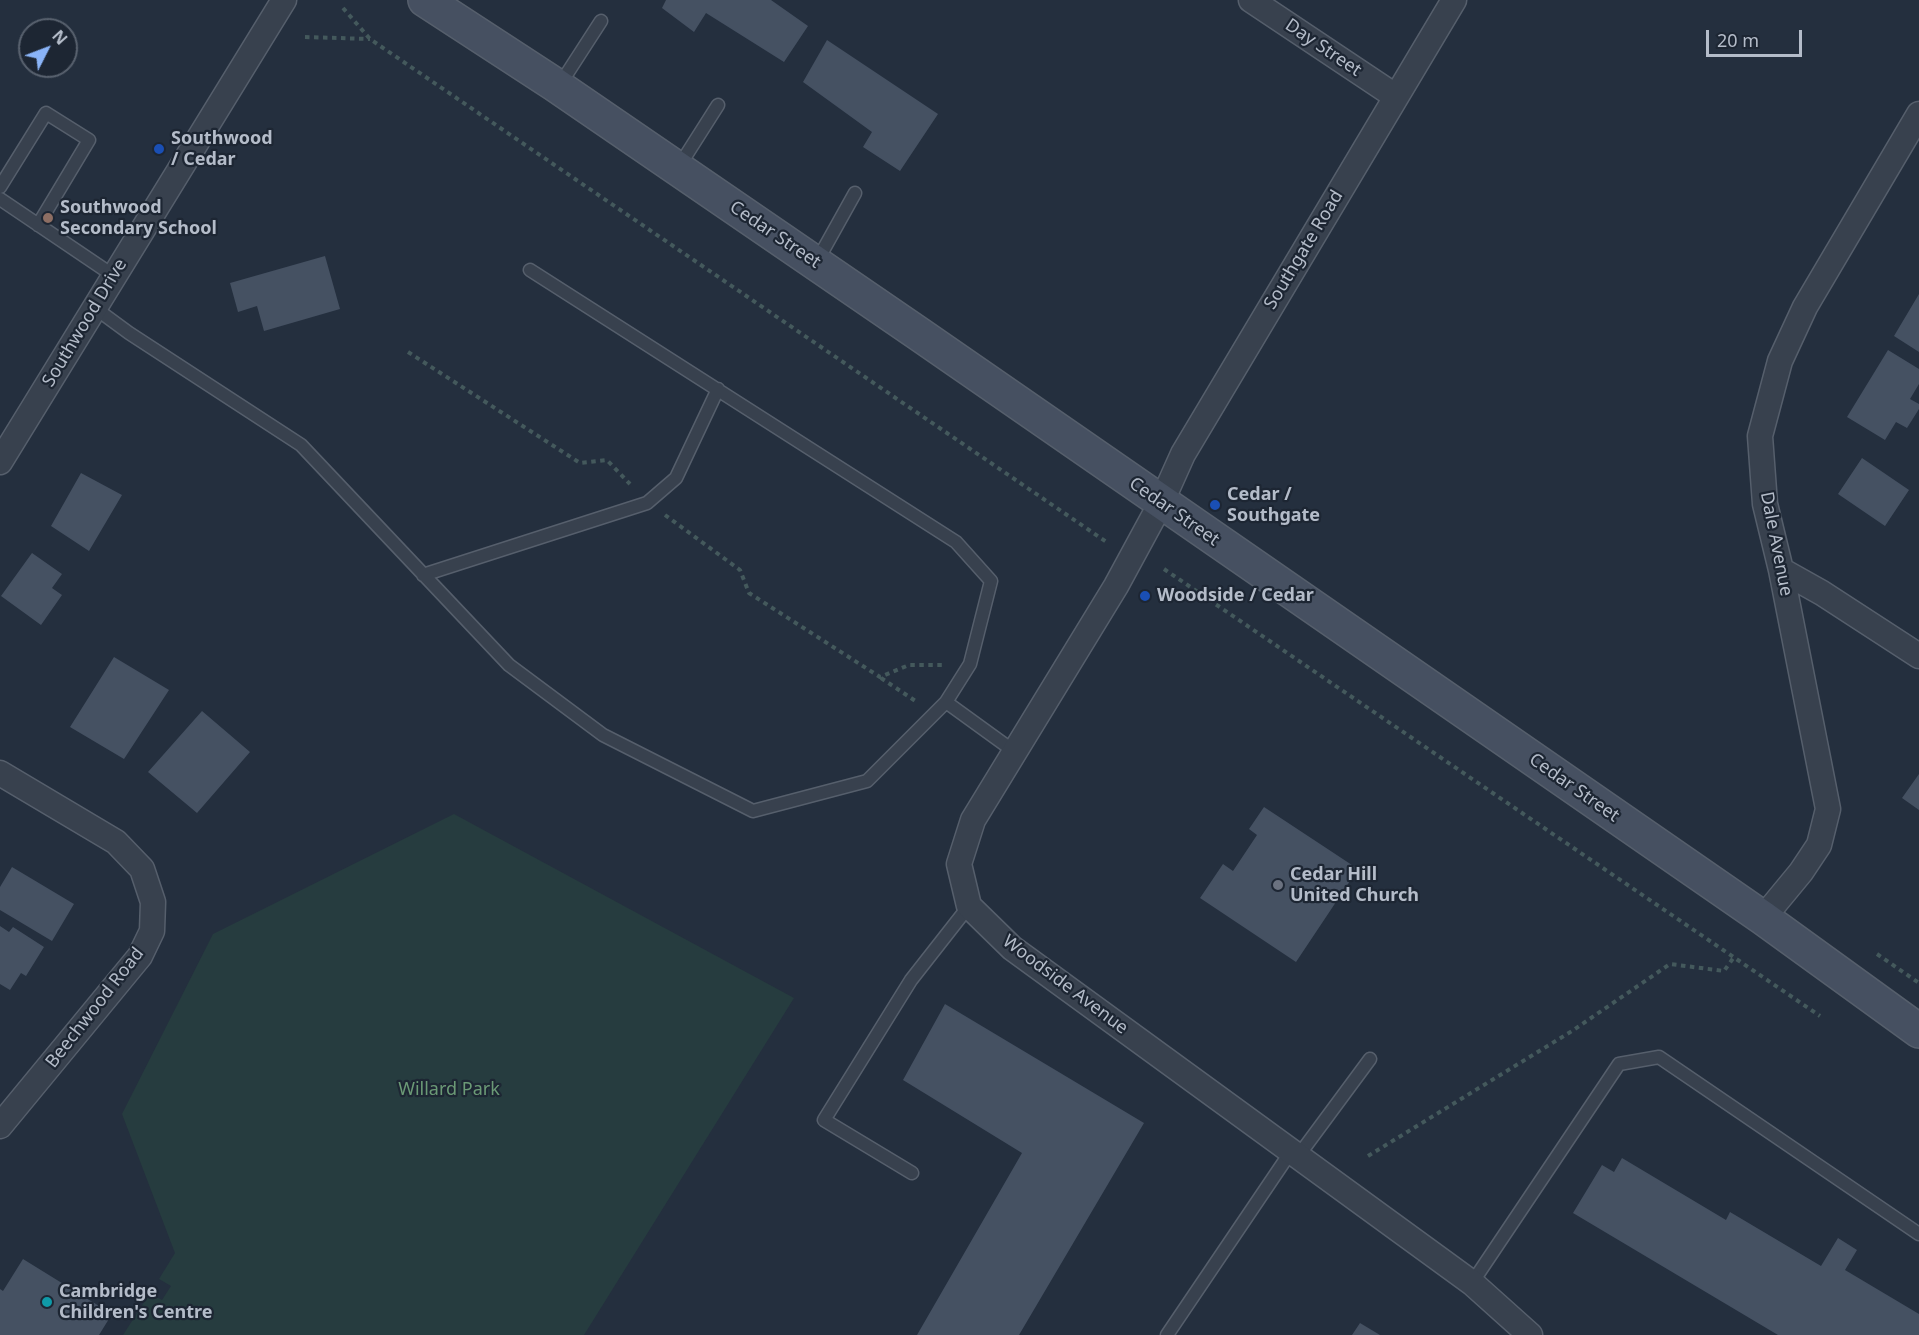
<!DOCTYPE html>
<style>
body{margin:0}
#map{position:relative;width:1919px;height:1335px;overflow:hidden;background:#242f3e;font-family:"Noto Sans",sans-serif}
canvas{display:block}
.north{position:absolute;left:18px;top:18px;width:60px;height:60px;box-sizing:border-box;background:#1d2633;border:2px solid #59626f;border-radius:50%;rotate:48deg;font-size:16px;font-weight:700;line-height:24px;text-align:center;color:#b4bcc9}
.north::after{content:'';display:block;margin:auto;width:21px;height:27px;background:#8ab4f8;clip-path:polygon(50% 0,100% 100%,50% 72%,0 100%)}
.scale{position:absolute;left:1706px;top:30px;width:96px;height:27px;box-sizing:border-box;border:3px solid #b4bcc9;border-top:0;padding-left:8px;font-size:18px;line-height:21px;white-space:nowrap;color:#b4bcc9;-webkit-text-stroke:4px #1d2633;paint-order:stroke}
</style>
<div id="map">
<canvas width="1919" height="1335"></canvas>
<div class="north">N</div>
<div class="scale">20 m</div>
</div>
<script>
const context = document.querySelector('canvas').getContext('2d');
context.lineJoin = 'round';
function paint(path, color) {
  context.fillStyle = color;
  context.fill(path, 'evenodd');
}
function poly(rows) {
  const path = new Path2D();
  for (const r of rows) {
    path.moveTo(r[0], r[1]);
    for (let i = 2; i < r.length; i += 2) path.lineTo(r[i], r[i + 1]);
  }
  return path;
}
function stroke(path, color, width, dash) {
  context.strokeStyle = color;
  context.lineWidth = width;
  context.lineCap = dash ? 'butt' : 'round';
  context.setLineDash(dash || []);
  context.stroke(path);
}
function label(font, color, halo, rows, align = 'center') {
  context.font = font + ' "Noto Sans",sans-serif';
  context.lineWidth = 4.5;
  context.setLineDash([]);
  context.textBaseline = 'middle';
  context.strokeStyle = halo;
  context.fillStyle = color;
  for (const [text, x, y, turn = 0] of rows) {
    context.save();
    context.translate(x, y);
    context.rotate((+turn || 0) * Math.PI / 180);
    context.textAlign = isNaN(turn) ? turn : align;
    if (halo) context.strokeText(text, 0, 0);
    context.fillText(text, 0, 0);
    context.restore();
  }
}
const green = poly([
 [454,814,794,998,584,1335,123,1335,150,1293,162,1300,171,1286,159,1279,175,1253,122,1114,213,934]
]);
const building = poly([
 [666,0,771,0,808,26,784,62,706,13,694,32,662,8],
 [827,40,938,114,900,171,863,147,872,132,803,82],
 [325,256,340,309,264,331,257,306,238,312,230,283],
 [1919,294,1919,352,1894,336],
 [1888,350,1919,369,1919,384,1910,399,1919,404,1919,409,1907,428,1896,422,1885,440,1847,417],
 [1862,458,1909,490,1885,526,1838,494],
 [81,473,122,495,89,551,51,526],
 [32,553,62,574,52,588,62,595,41,625,1,596],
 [114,657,169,690,124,759,70,727],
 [202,711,250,752,197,813,148,772],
 [1919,774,1919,810,1902,798],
 [1264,807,1358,869,1296,962,1200,898,1223,864,1233,871,1257,835,1249,829],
 [12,867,74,904,52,941,0,910,0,887],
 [0,926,9,932,13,927,44,947,26,976,21,973,10,990,0,984],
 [945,1004,1144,1123,1019,1335,917,1335,1022,1153,903,1080],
 [1622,1158,1726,1220,1730,1212,1821,1266,1838,1238,1857,1250,1845,1270,1919,1314,1919,1335,1778,1335,1573,1213,1602,1165,1614,1172],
 [23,1259,112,1314,99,1335,0,1335,0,1289,3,1291],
 [1360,1323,1380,1335,1352,1335]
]);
const path = poly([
 [343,8,370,39,1108,543],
 [305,37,370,39],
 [408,352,580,463,607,460,630,484],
 [665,515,740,570,749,593,880,677,909,665,945,665],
 [1164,569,1820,1016],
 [881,678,917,702],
 [1877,954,1919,983],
 [1368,1156,1572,1031,1670,964,1724,971,1734,957]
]);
const lane = poly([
 [559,86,601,21],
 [678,168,718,105],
 [0,187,46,113,89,140,38,225],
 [0,199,114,276],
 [816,263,855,193],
 [95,308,129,333,301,445,509,665,603,735,753,811,867,781,946,702,970,664,991,581,956,542,530,270],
 [423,575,647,503,676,478,718,389],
 [946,702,1015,752],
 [1299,1155,1370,1059],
 [912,1173,824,1120,911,980,969,906],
 [1472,1283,1619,1064,1659,1057,1919,1234],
 [1167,1335,1292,1150]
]);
const street = poly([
 [1251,0,1395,96],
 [1454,0,1183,454,1161,503,1116,586,973,820,959,864,969,906,1012,948,1472,1283,1530,1335],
 [0,462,284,0],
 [1781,570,1822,593,1919,656],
 [0,773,116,842,142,869,153,902,152,931,140,956,0,1126],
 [1763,918,1801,872,1819,845,1828,809,1781,570,1765,504,1760,436,1780,361,1805,307,1919,114]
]);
const secondary = poly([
 [425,0,554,84,919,334,1763,918,1919,1031]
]);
const markers = [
 [159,149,6,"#1a4fb4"],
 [48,218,6,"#8d6e63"],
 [1215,505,6,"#1a4fb4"],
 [1145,596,6,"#1a4fb4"],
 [1278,885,6,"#6b7280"],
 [47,1302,6,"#0f9aa8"]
];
const streetNames = [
 ["Day Street",1323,48,34],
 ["Cedar Street",775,235,34],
 ["Southgate Road",1304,250,-59],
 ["Southwood Drive",85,323,-59],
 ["Cedar Street",1174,512,35],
 ["Dale Avenue",1776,544,79],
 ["Cedar Street",1574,788,35],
 ["Woodside Avenue",1065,985,37],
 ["Beechwood Road",95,1008,-52]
];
const poiNames = [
 ["Southwood",171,139],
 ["/ Cedar",171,160],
 ["Southwood",60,208],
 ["Secondary School",60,229],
 ["Cedar /",1227,495],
 ["Southgate",1227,516],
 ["Woodside / Cedar",1157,596],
 ["Cedar Hill",1290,875],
 ["United Church",1290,896],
 ["Cambridge",59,1292],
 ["Children's Centre",59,1313]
];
const parkNames = [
 ["Willard Park",449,1090]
];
paint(green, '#263c3f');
paint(building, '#455162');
stroke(lane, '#565f6c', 15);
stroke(street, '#565f6c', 27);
stroke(secondary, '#565f6c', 36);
stroke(path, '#44595c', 4, [4.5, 4.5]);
stroke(lane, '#38414e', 12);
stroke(street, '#38414e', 24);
stroke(secondary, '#465061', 33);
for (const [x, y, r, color] of markers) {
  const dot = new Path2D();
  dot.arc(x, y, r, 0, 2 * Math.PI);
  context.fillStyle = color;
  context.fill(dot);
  stroke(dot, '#1d2633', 2);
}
label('18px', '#b4bcc9', '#1d2633', streetNames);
label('bold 18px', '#b4bcc9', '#1d2633', poiNames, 'left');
label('18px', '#6b9a76', '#1d2633', parkNames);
</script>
